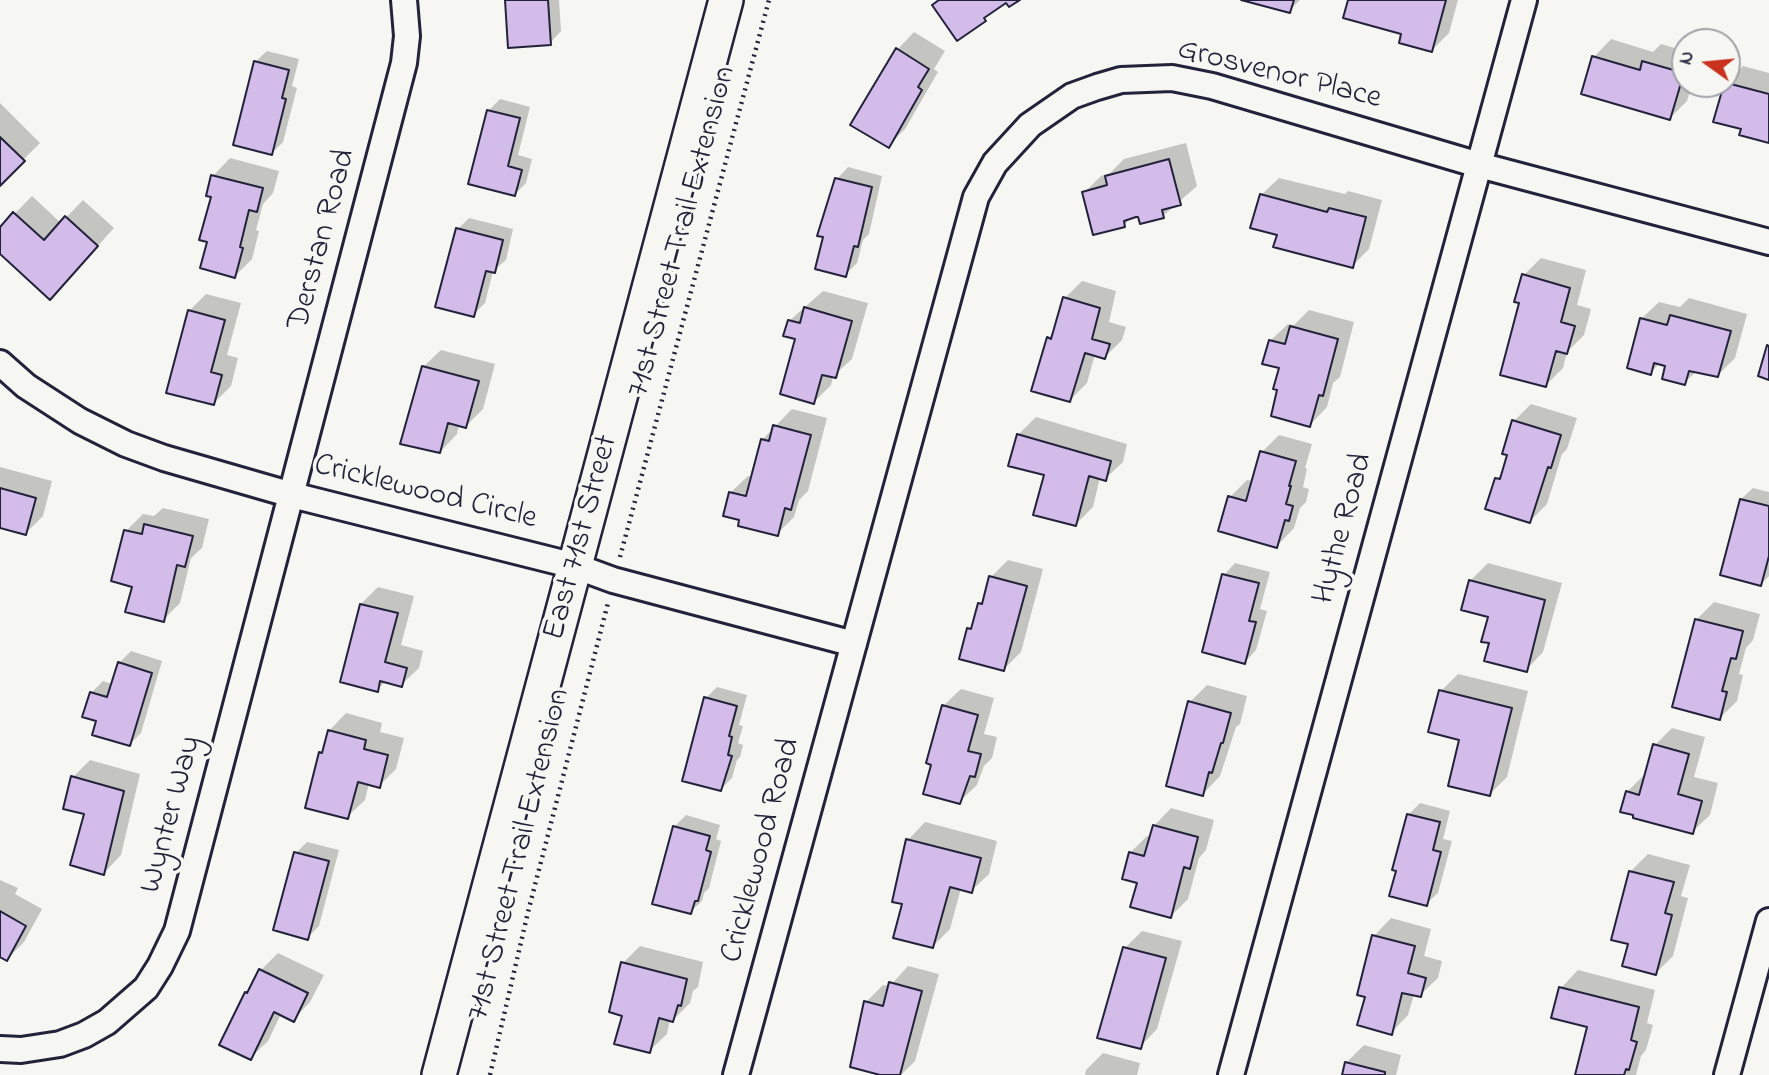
<!DOCTYPE html>
<style>
body{margin:0}
#map{position:relative;width:1769px;height:1075px;overflow:hidden;background:#f6f6f2;font-family:"Indie Flower",sans-serif}
canvas{display:block}
.north{position:absolute;left:1671px;top:28px;width:70px;height:70px;box-sizing:border-box;background:#f6f6f2;border:2px solid #a1a1a9;border-radius:50%;rotate:285deg;font-size:19px;font-weight:700;line-height:28px;text-align:center;color:#22223b}
.north::after{content:'';display:block;margin:auto;width:24px;height:32px;background:#c8321e;clip-path:polygon(50% 0,100% 100%,50% 72%,0 100%)}
</style>
<div id="map">
<canvas width="1769" height="1075"></canvas>
<div class="north">N</div>
</div>
<script>
const context = document.querySelector('canvas').getContext('2d');
context.lineJoin = 'round';
function paint(path, color) {
  context.fillStyle = color;
  context.fill(path, 'evenodd');
}
function poly(rows) {
  const path = new Path2D();
  for (const r of rows) {
    path.moveTo(r[0], r[1]);
    for (let i = 2; i < r.length; i += 2) path.lineTo(r[i], r[i + 1]);
  }
  return path;
}
function stroke(path, color, width, dash) {
  context.strokeStyle = color;
  context.lineWidth = width;
  context.lineCap = dash ? 'butt' : 'round';
  context.setLineDash(dash || []);
  context.stroke(path);
}
function label(font, color, halo, rows, align = 'center') {
  context.font = font + ' "Indie Flower",sans-serif';
  context.lineWidth = 7;
  context.setLineDash([]);
  context.textBaseline = 'middle';
  context.strokeStyle = halo;
  context.fillStyle = color;
  for (const [text, x, y, turn = 0] of rows) {
    context.save();
    context.translate(x, y);
    context.rotate((+turn || 0) * Math.PI / 180);
    context.textAlign = isNaN(turn) ? turn : align;
    if (halo) context.strokeText(text, 0, 0);
    context.fillText(text, 0, 0);
    context.restore();
  }
}
const shadow = poly([
 [507,0,559,0,561,31,550,43],
 [1248,0,1300,0,1289,11],
 [1350,0,1458,0,1449,33,1432,50],
 [914,32,945,51,934,69,938,72,905,129,888,146,897,50],
 [1611,39,1653,52,1661,44,1685,51,1685,84,1692,84,1687,101,1670,118,1594,57],
 [267,51,299,59,292,86,297,88,283,142,272,153,255,62],
 [1743,66,1769,73,1769,141,1743,128,1727,84],
 [500,99,530,107,518,155,532,159,526,183,515,194,488,111],
 [0,103,40,143,0,183],
 [1186,143,1197,186,1163,216,1133,216,1124,225,1084,193,1101,176,1110,173,1124,159],
 [230,158,279,171,273,193,263,204,256,230,259,231,252,259,235,276,213,195,213,176],
 [848,167,882,176,869,234,863,240,857,263,845,275,837,179],
 [1279,178,1345,194,1348,191,1382,200,1369,249,1352,266,1279,234,1261,195],
 [32,196,61,223,83,200,114,228,67,280,0,252,0,229],
 [469,218,513,229,506,260,493,271,485,303,473,315,458,229],
 [1541,258,1586,270,1577,305,1591,309,1584,335,1567,352,1563,368,1546,385,1521,302,1524,275],
 [1082,281,1116,291,1109,322,1126,327,1122,340,1105,357,1095,354,1087,383,1070,400,1048,338,1055,332,1065,298],
 [823,291,868,303,852,359,833,376,831,385,814,402,797,338,789,321],
 [206,294,241,303,227,355,238,358,231,386,214,403,189,311],
 [1689,298,1747,314,1735,358,1718,375,1698,370,1684,383,1668,365,1660,363,1650,373,1641,319,1659,302,1680,307],
 [1309,310,1354,322,1340,377,1333,383,1327,407,1310,425,1279,389,1281,367,1270,341,1288,324,1294,325],
 [441,350,495,364,483,409,466,426,459,425,457,434,440,452,423,367],
 [1531,404,1577,418,1567,449,1562,454,1547,504,1530,521,1497,479,1504,471,1514,421],
 [792,409,827,418,808,491,799,500,794,517,777,534,741,519,730,493,748,476,753,477,762,440],
 [740,493,755,497,740,497],
 [1036,417,1127,444,1123,462,1105,479,1100,477,1093,507,1076,524,1046,474,1018,435],
 [1279,435,1312,444,1305,468,1307,469,1303,487,1309,489,1306,502,1300,508,1294,528,1277,546,1230,497,1247,480,1253,481,1262,452],
 [0,467,52,481,43,516,26,533,0,526],
 [1753,488,1769,492,1769,576,1761,584,1722,574,1741,499],
 [163,508,209,519,202,548,191,558,180,603,163,620,134,585,126,531,143,514,154,516],
 [1008,560,1043,569,1021,652,1004,669,969,629,975,623,979,604,986,598,991,577],
 [1235,563,1270,572,1260,609,1267,611,1256,650,1245,662,1224,575],
 [1488,563,1562,583,1543,652,1526,670,1491,642,1490,616,1463,609,1471,580],
 [378,587,414,596,401,645,423,651,419,668,401,685,386,681,377,690,361,604],
 [1714,602,1760,614,1753,640,1746,648,1739,674,1743,675,1737,701,1720,718,1696,620],
 [131,651,162,661,141,733,130,744,99,720,91,693,103,681,112,684,119,663],
 [1458,674,1528,691,1507,777,1490,794,1441,691],
 [1207,685,1247,696,1240,724,1236,727,1220,776,1203,794,1190,702],
 [717,687,747,695,739,725,743,726,738,743,743,745,740,757,737,760,732,778,721,789,706,698],
 [961,689,994,698,984,734,997,737,992,758,984,766,977,785,959,802,943,706],
 [346,713,382,723,380,732,404,738,396,769,379,786,369,783,365,800,347,817,321,753,325,750,329,731],
 [1672,728,1705,737,1694,777,1718,783,1710,815,1692,832,1627,792,1644,775,1655,745],
 [90,760,140,774,121,855,104,873,73,777],
 [1420,803,1450,811,1443,839,1452,841,1438,893,1426,904,1409,814],
 [1171,808,1214,820,1206,850,1199,858,1188,899,1171,916,1130,853,1147,836,1151,837,1154,826],
 [686,815,720,825,716,839,721,841,709,888,704,893,702,901,690,912,674,827],
 [925,822,997,841,989,874,971,891,961,888,950,929,933,946,904,903,908,840],
 [307,842,339,850,319,926,307,938,296,853],
 [1648,854,1690,865,1681,896,1688,898,1673,956,1656,973,1630,943,1630,872],
 [0,880,18,888,15,894,42,909,24,942,7,959,0,955],
 [1391,918,1431,929,1424,956,1442,961,1438,978,1420,995,1414,994,1408,1015,1391,1033,1367,996,1374,936],
 [1142,931,1182,941,1157,1029,1140,1047,1125,948],
 [640,946,703,962,698,987,693,991,690,1003,673,1020,670,1019,667,1034,649,1051,624,1014,623,963],
 [278,953,324,975,310,1002,293,1020,281,1014,268,1041,250,1058,246,993,252,987,261,970],
 [908,966,939,974,915,1061,901,1075,887,1075,866,1002,883,985,890,986],
 [1578,970,1655,990,1647,1023,1653,1025,1646,1050,1641,1056,1636,1075,1577,1075,1589,1026,1561,988],
 [1364,1045,1401,1055,1396,1075,1344,1075,1347,1062],
 [1103,1053,1140,1063,1137,1075,1085,1075,1086,1070]
]);
const building = poly([
 [505,0,548,0,551,45,508,48,505,0],
 [939,0,1020,0,1009,7,1006,3,984,18,986,21,957,41,932,5,939,0],
 [1241,0,1294,0,1290,13,1241,0],
 [1348,0,1446,0,1432,52,1399,43,1401,34,1343,18,1348,0],
 [896,48,929,69,918,87,922,90,889,148,850,125,896,48],
 [1592,56,1640,70,1642,61,1684,73,1670,120,1581,94,1592,56],
 [254,61,289,70,282,98,286,99,272,155,233,145,254,61],
 [1727,83,1769,94,1769,143,1739,135,1741,129,1713,122,1724,84,1727,83],
 [487,110,520,118,508,166,522,170,515,196,468,184,487,110],
 [0,137,25,161,0,186,0,137],
 [1169,159,1181,205,1162,210,1164,218,1140,224,1138,217,1136,217,1124,221,1125,227,1093,235,1082,192,1107,185,1105,176,1169,159],
 [211,175,263,188,257,212,249,210,240,247,243,248,235,278,200,268,207,242,199,240,211,197,206,196,211,175],
 [835,178,872,187,858,247,854,246,846,277,815,269,823,237,817,236,835,178],
 [1260,194,1327,212,1329,208,1366,217,1353,268,1273,247,1277,235,1250,228,1260,194],
 [13,212,44,240,65,216,98,246,50,300,0,254,0,227,13,212],
 [456,228,503,240,495,273,486,271,474,317,435,307,456,228],
 [1522,274,1570,288,1561,322,1575,326,1567,354,1556,351,1546,387,1500,375,1519,303,1514,302,1522,274],
 [1063,297,1100,308,1092,339,1110,344,1105,359,1085,353,1070,402,1031,391,1047,337,1051,339,1063,297],
 [804,307,852,321,836,378,822,375,814,404,780,394,795,339,783,336,788,320,800,323,804,307],
 [188,310,225,320,211,372,222,375,214,405,166,393,188,310],
 [1670,315,1731,331,1718,377,1689,371,1685,385,1662,379,1665,366,1654,363,1651,375,1627,368,1640,318,1667,325,1670,315],
 [1290,326,1338,339,1323,396,1319,395,1310,427,1271,416,1277,390,1273,389,1279,368,1262,364,1269,340,1285,344,1290,326],
 [1767,345,1769,346,1769,380,1758,376,1767,345],
 [422,366,479,381,466,428,448,423,440,453,400,444,422,366],
 [1512,420,1561,435,1551,468,1548,467,1530,523,1485,509,1495,478,1500,479,1507,455,1502,454,1512,420],
 [773,425,811,435,791,510,785,508,778,536,738,526,739,520,723,516,729,492,746,496,761,439,769,441,773,425],
 [1017,434,1111,461,1106,481,1089,476,1076,526,1033,515,1044,475,1008,466,1017,434],
 [1260,451,1296,461,1289,486,1291,486,1286,504,1293,506,1289,521,1285,520,1277,548,1218,531,1228,496,1246,501,1260,451],
 [0,488,36,498,26,535,0,528,0,488],
 [1740,499,1769,506,1769,556,1761,586,1720,575,1740,499],
 [144,524,193,536,185,567,177,565,164,622,125,612,132,587,111,581,124,530,142,534,144,524],
 [1222,574,1259,583,1249,621,1256,622,1245,664,1202,652,1222,574],
 [989,576,1027,586,1004,671,959,659,967,628,971,629,978,603,982,604,989,576],
 [1469,580,1545,600,1527,672,1484,661,1489,643,1481,642,1488,617,1461,610,1469,580],
 [360,604,398,613,385,662,407,668,402,687,380,681,378,692,340,682,360,604],
 [1695,619,1743,631,1736,659,1731,658,1722,691,1727,692,1720,720,1672,707,1695,619],
 [118,662,152,673,130,746,92,735,96,721,82,717,90,692,107,697,118,662],
 [1439,690,1512,708,1490,796,1448,786,1459,740,1428,732,1439,690],
 [704,697,737,706,729,736,732,737,728,755,732,756,721,791,682,781,704,697],
 [1188,701,1231,713,1223,743,1221,743,1212,773,1209,772,1203,796,1166,786,1188,701],
 [942,705,978,715,968,751,981,754,975,777,970,776,960,804,923,794,931,765,926,763,942,705],
 [328,730,366,740,364,749,388,755,380,788,358,782,348,819,305,808,319,752,322,753,328,730],
 [1653,744,1689,754,1678,794,1702,801,1693,834,1633,818,1633,815,1620,812,1626,791,1639,795,1653,744],
 [71,776,124,791,104,875,70,865,84,814,63,809,71,776],
 [1407,814,1440,822,1433,850,1441,852,1427,906,1389,896,1396,871,1392,870,1407,814],
 [1153,825,1198,837,1190,869,1184,867,1171,918,1130,907,1137,883,1122,879,1129,852,1144,856,1153,825],
 [673,826,710,836,706,850,711,852,698,901,695,901,691,914,652,904,673,826],
 [906,839,981,858,972,893,950,887,933,948,893,938,902,904,892,902,906,839],
 [294,852,329,861,308,940,273,930,294,852],
 [1629,871,1674,882,1665,913,1672,915,1656,975,1622,966,1628,944,1611,940,1629,871],
 [0,911,26,926,7,961,0,957,0,911],
 [1372,935,1415,946,1408,973,1426,978,1421,997,1402,993,1392,1035,1357,1025,1365,997,1357,995,1372,935],
 [1123,947,1166,958,1141,1049,1097,1038,1123,947],
 [621,962,687,979,681,1006,678,1005,673,1022,659,1018,650,1053,614,1044,622,1016,609,1012,621,962],
 [259,969,308,993,294,1022,274,1012,251,1060,219,1045,245,992,247,993,259,969],
 [889,982,922,991,900,1075,880,1075,850,1067,864,1001,883,1006,889,982],
 [1559,987,1639,1007,1631,1040,1637,1042,1629,1070,1626,1069,1624,1075,1575,1075,1587,1027,1551,1018,1559,987],
 [1345,1062,1385,1072,1385,1075,1342,1075,1345,1062]
]);
const path = poly([
 [620,557,769,0],
 [490,1075,528,912,608,603]
]);
const minor = poly([
 [0,363,26,386,80,421,126,444,164,458,292,495,575,566,613,580,854,644],
 [0,1049,21,1050,60,1044,84,1035,107,1022,146,988,160,966,177,931,404,63,407,36,404,0],
 [736,1075,976,197,995,163,1030,125,1072,96,1097,87,1121,80,1172,78,1212,86,1479,165,1769,242],
 [1231,1075,1524,0],
 [1727,1075,1769,921]
]);
const secondary = poly([
 [439,1075,726,0]
]);
const streetNames = [
 ["Grosvenor Place",1279,76,14],
 ["71st Street Trail Extension",684,232,-75],
 ["Derstan Road",324,240,-75],
 ["Cricklewood Circle",425,494,14],
 ["Hythe Road",1345,529,-75],
 ["East 71st Street",583,538,-75],
 ["Wynter Way",173,815,-75],
 ["Cricklewood Road",763,851,-75],
 ["71st Street Trail Extension",521,855,-76]
];
paint(shadow, '#0003');
paint(building, '#d3bbea');
stroke(building, '#22223b', 2);
stroke(minor, '#22223b', 30);
stroke(secondary, '#22223b', 38);
stroke(path, '#22223b', 4.5, [2, 5]);
stroke(minor, '#f6f6f2', 24);
stroke(secondary, '#f6f6f2', 33);
label('32px', '#22223b', '#f6f6f2', streetNames);
</script>
